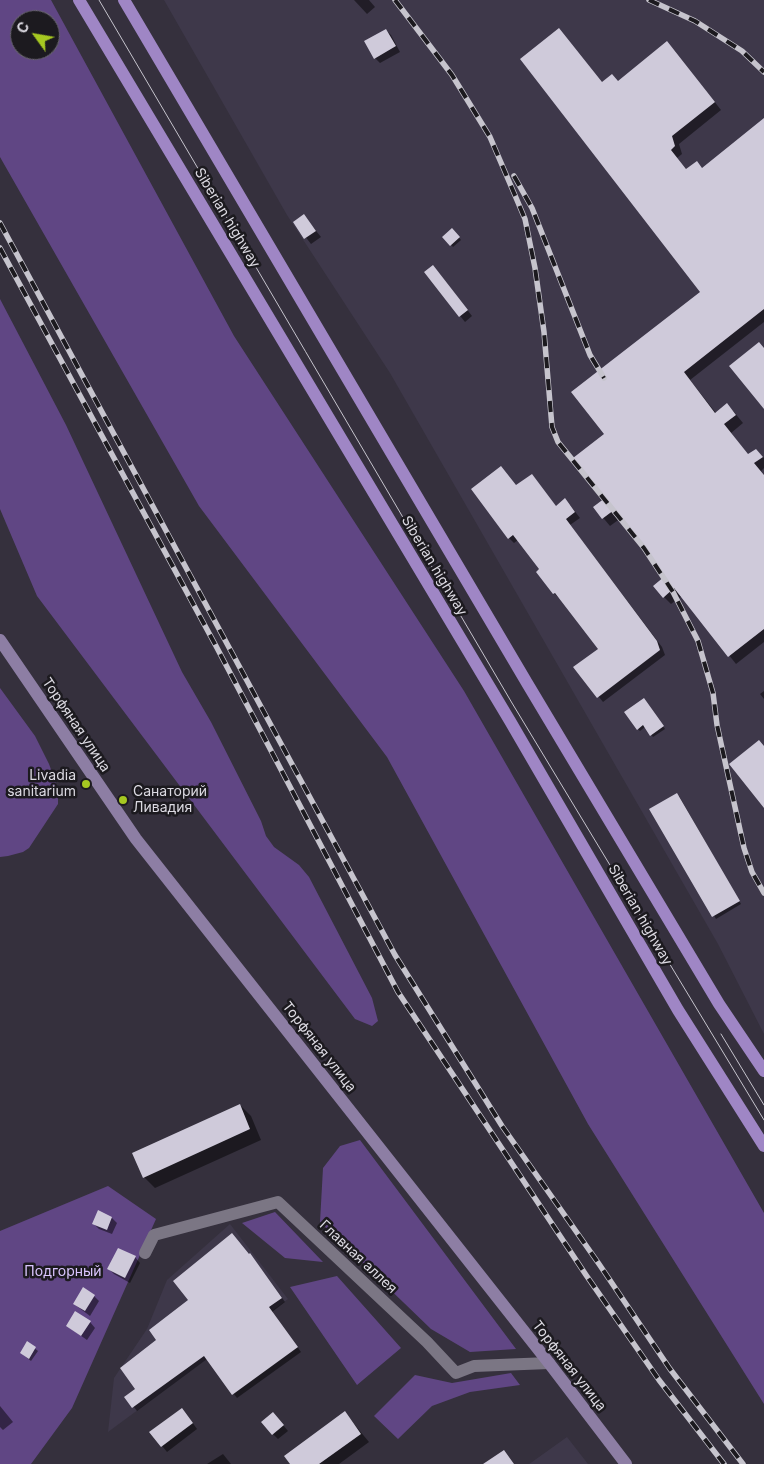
<!DOCTYPE html>
<meta charset="utf-8">
<style>
body{margin:0}
#map{position:relative;width:764px;height:1464px;overflow:hidden;background:#35303d;font-family:Inter,sans-serif}
canvas{display:block}
.north{position:absolute;left:10px;top:10px;width:50px;height:50px;box-sizing:border-box;background:#1c1a1f;border:1px solid #69676d;border-radius:50%;rotate:302deg;font-size:14px;font-weight:700;line-height:20px;text-align:center;color:#dcdae2}
.north::after{content:'';display:block;margin:auto;width:18px;height:22px;background:#a6c821;clip-path:polygon(50% 0,100% 100%,50% 72%,0 100%)}
</style>
<div id="map">
<canvas width="764" height="1464"></canvas>
<div class="north">С</div>
</div>
<script>
const context = document.querySelector('canvas').getContext('2d');
context.lineJoin = 'round';
function paint(path, color) {
  context.fillStyle = color;
  context.fill(path, 'evenodd');
}
function poly(rows) {
  const path = new Path2D();
  for (const r of rows) {
    path.moveTo(r[0], r[1]);
    for (let i = 2; i < r.length; i += 2) path.lineTo(r[i], r[i + 1]);
  }
  return path;
}
function stroke(path, color, width, dash) {
  context.strokeStyle = color;
  context.lineWidth = width;
  context.lineCap = dash ? 'butt' : 'round';
  context.setLineDash(dash || []);
  context.stroke(path);
}
function label(font, color, halo, rows, align = 'center') {
  context.font = font + ' Inter,sans-serif';
  context.lineWidth = 5;
  context.setLineDash([]);
  context.textBaseline = 'middle';
  context.strokeStyle = halo;
  context.fillStyle = color;
  for (const [text, x, y, turn = 0] of rows) {
    context.save();
    context.translate(x, y);
    context.rotate((+turn || 0) * Math.PI / 180);
    context.textAlign = isNaN(turn) ? turn : align;
    if (halo) context.strokeText(text, 0, 0);
    context.fillText(text, 0, 0);
    context.restore();
  }
}
const built = poly([
 [164,0,764,0,764,1034,718,944,390,373,287,215],
 [230,1224,288,1299,108,1432,114,1378,147,1329,167,1280],
 [567,1437,588,1464,529,1464,532,1462]
]);
const green = poly([
 [0,0,51,0,234,336,464,691,764,1213,764,1404,588,1124,387,757,199,506,0,157],
 [20,20,50,20,50,50,20,50],
 [0,299,66,425,182,672,211,722,261,821,266,836,274,847,299,865,309,877,372,998,378,1021,372,1026,355,1019,37,596,0,509],
 [0,688,35,736,49,764,58,789,58,804,29,848,23,852,8,856,0,857],
 [360,1140,516,1349,470,1352,431,1329,320,1222,323,1168,340,1146],
 [108,1186,156,1219,72,1408,31,1464,0,1464,0,1231],
 [275,1212,323,1262,285,1258,242,1223],
 [337,1276,401,1348,357,1385,290,1287],
 [511,1373,520,1385,470,1392,432,1406,398,1439,374,1416,415,1375,452,1383]
]);
const shadow = poly([
 [354,0,369,0,375,7,367,14],
 [386,30,391,35,400,52,380,63,375,58],
 [559,30,602,83,618,82,667,43,674,50,721,110,679,144,682,154,677,158,687,170,703,169,764,120,764,322,690,380,716,413,727,405,734,412,743,423,731,433,748,455,756,450,764,458,764,468,761,471,764,475,764,642,736,664,682,596,671,604,664,597,667,577,621,518,610,526,595,508,606,498,606,434,702,292],
 [304,216,321,237,311,244,294,222],
 [452,229,461,240,453,247,444,237],
 [425,272,438,272,472,316,465,322],
 [501,467,517,487,556,507,570,505,580,518,570,525,662,647,665,655,603,702,575,667,600,649,561,597,559,598,554,593,538,572,541,570,518,540,514,543,509,538],
 [764,691,764,699,760,694],
 [646,702,665,729,653,737,645,727,640,731,638,729],
 [679,796,741,904,716,919,651,809],
 [240,1105,251,1116,261,1140,155,1188,144,1177],
 [112,1218,117,1223,112,1234,99,1229,94,1224],
 [135,1257,140,1263,130,1283,114,1274,109,1269],
 [254,1259,285,1302,272,1312,301,1352,237,1398,207,1359,137,1411,126,1397,137,1389,158,1340],
 [94,1296,99,1301,90,1316,74,1304],
 [90,1322,95,1328,87,1340,67,1326],
 [28,1343,38,1351,31,1361,21,1353],
 [0,1406,13,1422,3,1430,0,1427],
 [345,1413,369,1442,339,1464,291,1464],
 [187,1415,197,1429,167,1452,151,1432],
 [278,1419,288,1431,278,1439,273,1434],
 [223,1454,231,1464,207,1464]
]);
const building = poly([
 [559,28,602,82,612,74,618,81,667,41,715,102,672,136,675,146,671,150,686,169,697,161,702,168,764,118,764,309,684,372,715,413,727,403,736,415,724,424,748,454,756,449,763,457,754,463,764,475,764,629,728,657,674,588,663,598,653,586,665,576,614,510,602,519,593,507,605,498,573,458,604,434,571,392,700,292,520,59],
 [386,29,396,46,374,59,364,41],
 [304,214,316,231,304,239,293,222],
 [452,228,460,237,450,246,442,237],
 [433,265,468,310,459,317,424,272],
 [759,342,764,348,764,409,729,366],
 [501,466,516,485,532,474,556,506,565,498,575,512,566,519,657,641,660,650,597,698,573,667,598,649,555,593,553,594,536,572,539,569,513,535,508,539,471,489],
 [644,698,664,726,650,736,643,725,637,730,624,712],
 [759,740,764,746,764,808,729,764],
 [677,793,740,901,712,917,649,809],
 [240,1104,250,1129,143,1178,132,1153],
 [98,1210,112,1217,107,1230,92,1224],
 [232,1233,249,1254,250,1253,282,1298,269,1307,298,1347,232,1395,204,1356,132,1408,124,1397,135,1389,120,1368,156,1340,149,1330,188,1300,173,1281],
 [118,1248,136,1256,125,1278,107,1269],
 [83,1287,95,1295,85,1311,73,1304],
 [75,1311,91,1321,81,1336,66,1326],
 [27,1341,36,1347,29,1359,20,1353],
 [182,1408,193,1423,161,1447,149,1432],
 [345,1411,361,1434,319,1464,290,1464,284,1456],
 [273,1412,284,1425,272,1435,261,1422],
 [504,1450,514,1464,483,1464]
]);
const street = poly([
 [145,1253,154,1235,278,1202,427,1342,456,1373,474,1366,549,1363]
]);
const secondary = poly([
 [0,640,136,839,549,1363,626,1464]
]);
const primary = poly([
 [79,0,510,721,678,1010,764,1146],
 [124,0,527,683,719,1004,764,1071]
]);
const tram = poly([
 [99,0,512,703,764,1120],
 [721,1034,764,1105]
]);
const rail = poly([
 [395,0,452,75,490,137,514,193,525,219,535,268,544,332,552,427,558,442,644,548,673,592,698,641,713,693,717,725,744,848,752,872,764,893],
 [649,0,695,21,742,51,764,72],
 [514,176,532,208,590,355,604,378],
 [0,223,395,955,502,1126,599,1264,670,1369,743,1464],
 [0,248,216,646,398,992,586,1275,659,1380,724,1464]
]);
const markers = [
 [86,784,5,"#a6c821"],
 [123,800,5,"#a6c821"]
];
const streetNames = [
 ["Siberian highway",227,218,59],
 ["Siberian highway",434,566,59],
 ["Торфяная улица",76,725,56],
 ["Siberian highway",640,915,60],
 ["Торфяная улица",319,1047,52],
 ["Главная аллея",358,1257,43],
 ["Торфяная улица",569,1366,52]
];
const poiNames = [
 ["Livadia",76,776],
 ["sanitarium",76,792],
 ["Санаторий",133,792,"left"],
 ["Ливадия",133,808,"left"]
];
const parkNames = [
 ["Подгорный",63,1272]
];
paint(built, '#3e384a');
paint(green, '#604684');
paint(shadow, '#0007');
paint(building, '#cfcada');
stroke(street, '#7b7684', 12);
stroke(secondary, '#8d7ea4', 12);
stroke(primary, '#9f86c5', 12);
stroke(tram, '#c6c4cd', 1);
stroke(rail, '#c6c4cd', 5.5);
stroke(rail, '#1c1a1f', 4, [11]);
for (const [x, y, r, color] of markers) {
  const dot = new Path2D();
  dot.arc(x, y, r, 0, 2 * Math.PI);
  context.fillStyle = color;
  context.fill(dot);
  stroke(dot, '#1c1a1f', 2);
}
label('14px', '#dcdae2', '#1c1a1f', streetNames);
label('14px', '#dcdae2', '#1c1a1f', poiNames, 'right');
label('14px', '#dac5fe', '#1c1a1f', parkNames);
</script>
